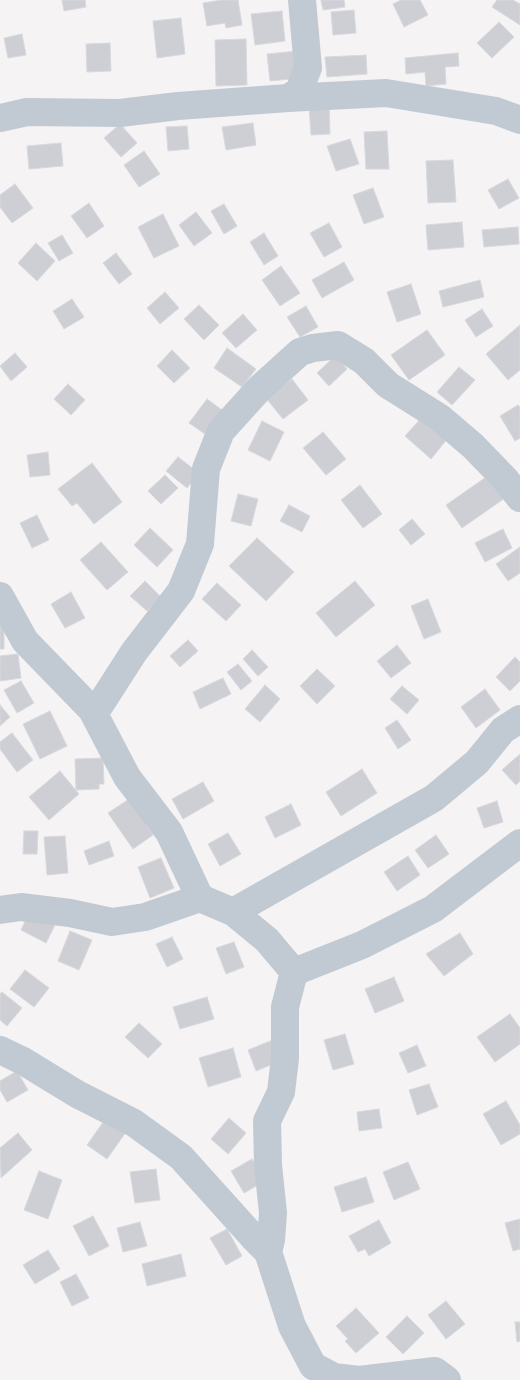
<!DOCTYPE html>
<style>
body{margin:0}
canvas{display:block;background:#f5f3f3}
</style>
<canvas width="520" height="1380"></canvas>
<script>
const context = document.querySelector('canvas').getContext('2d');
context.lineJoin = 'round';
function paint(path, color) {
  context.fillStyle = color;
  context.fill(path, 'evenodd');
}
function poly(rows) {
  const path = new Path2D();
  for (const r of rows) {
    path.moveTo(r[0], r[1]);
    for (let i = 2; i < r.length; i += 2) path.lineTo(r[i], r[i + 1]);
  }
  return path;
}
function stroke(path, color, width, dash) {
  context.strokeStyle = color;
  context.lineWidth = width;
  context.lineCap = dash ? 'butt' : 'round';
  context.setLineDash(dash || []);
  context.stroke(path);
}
const building = poly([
 [62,0,85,0,86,7,64,11,62,0],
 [222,0,238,0,242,25,226,28,225,23,207,26,203,3,222,0],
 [321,0,344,0,345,7,323,10,321,0],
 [401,0,420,0,428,15,404,27,393,4,401,0],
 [497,0,513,0,520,4,520,25,492,7,497,0],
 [354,10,356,33,333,35,331,12,354,10],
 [282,11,285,41,255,45,251,14,282,11],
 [181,18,185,54,157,58,153,21,181,18],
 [499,22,514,37,492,58,477,43,499,22],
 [22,34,26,55,8,58,4,38,22,34],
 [246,39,247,85,216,86,215,40,246,39],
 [110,43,111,71,87,72,86,44,110,43],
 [298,51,301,78,270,81,267,54,298,51],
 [458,53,459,66,445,67,446,84,426,86,425,72,406,74,405,58,458,53],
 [366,55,367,74,327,77,325,57,366,55],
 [309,105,329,105,330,134,311,135,309,105],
 [253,123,256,145,226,150,222,127,253,123],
 [120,124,137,143,121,157,104,138,120,124],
 [187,126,189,149,168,151,166,127,187,126],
 [387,131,389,169,366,169,364,132,387,131],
 [350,139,359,164,336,171,327,146,350,139],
 [61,143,63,166,29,169,27,146,61,143],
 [144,151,160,174,139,187,124,165,144,151],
 [453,160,456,202,428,203,426,161,453,160],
 [508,179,519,198,499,209,488,190,508,179],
 [15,184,33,208,12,223,0,207,0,195,15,184],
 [373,188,384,217,364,224,353,195,373,188],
 [89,203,104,226,87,238,71,216,89,203],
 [224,204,237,226,224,234,211,211,224,204],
 [196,212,212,233,194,246,179,225,196,212],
 [163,214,179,246,154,258,138,227,163,214],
 [462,222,464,247,428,250,426,225,462,222],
 [329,223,342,247,324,257,310,233,329,223],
 [518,227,519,244,484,247,482,230,518,227],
 [264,233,278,256,264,265,250,242,264,233],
 [62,235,73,253,59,261,48,243,62,235],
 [36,243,55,261,37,281,18,263,36,243],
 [116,253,132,274,119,284,103,263,116,253],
 [344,262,354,280,322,298,312,280,344,262],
 [281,266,300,293,280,306,262,280,281,266],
 [480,280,484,297,443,307,439,291,480,280],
 [411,284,421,314,397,322,387,292,411,284],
 [165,292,179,308,160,324,147,308,165,292],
 [72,299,84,317,64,329,53,311,72,299],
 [199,305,219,325,204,340,184,319,199,305],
 [306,306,318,327,300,337,287,317,306,306],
 [482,309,493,326,476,337,465,320,482,309],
 [243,314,257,330,236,348,222,333,243,314],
 [520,325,520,370,508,380,486,354,520,325],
 [427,330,445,355,409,380,391,355,427,330],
 [227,348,256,369,242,387,214,368,227,348],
 [172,350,190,368,174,383,157,366,172,350],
 [15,353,27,367,11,381,0,366,15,353],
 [335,356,347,369,329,386,317,373,335,356],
 [459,367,475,380,452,405,437,392,459,367],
 [292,379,308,400,283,419,266,398,292,379],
 [68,384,85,400,71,415,54,399,68,384],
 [207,399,222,410,205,434,189,423,207,399],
 [518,405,520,407,520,438,515,441,500,416,518,405],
 [423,416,448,438,431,459,405,436,423,416],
 [262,421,284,432,270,461,248,450,262,421],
 [323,432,346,459,326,475,303,448,323,432],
 [48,452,50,475,30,477,27,455,48,452],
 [178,457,199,473,187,488,166,471,178,457],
 [92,463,122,502,94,524,77,503,72,506,58,489,92,463],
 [165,475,178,488,161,504,148,491,165,475],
 [489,475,505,498,462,528,446,505,489,475],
 [360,485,382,514,363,528,341,500,360,485],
 [238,494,258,499,251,526,231,521,238,494],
 [289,505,310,516,302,532,280,521,289,505],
 [37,515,49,540,32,548,20,523,37,515],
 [412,519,425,534,411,545,399,530,412,519],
 [150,528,173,550,157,567,134,545,150,528],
 [503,529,512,548,485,562,475,543,503,529],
 [257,538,294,572,266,601,229,566,257,538],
 [101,542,128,572,107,590,80,560,101,542],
 [520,547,520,573,508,581,496,564,520,547],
 [145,581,161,597,147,611,130,596,145,581],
 [355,581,375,605,336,637,316,613,355,581],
 [217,583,241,605,226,621,202,599,217,583],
 [71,592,85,618,65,628,51,604,71,592],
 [428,599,441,632,424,639,411,606,428,599],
 [0,625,4,625,4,649,0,649,0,625],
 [188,640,198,651,180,667,170,656,188,640],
 [397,645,411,663,391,678,377,661,397,645],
 [252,650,268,667,258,676,243,659,252,650],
 [18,654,21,678,0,681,0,656,18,654],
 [515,657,520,662,520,681,510,691,496,677,515,657],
 [238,664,252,681,241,690,227,672,238,664],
 [317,669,335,686,317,704,300,686,317,669],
 [223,678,231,694,200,709,193,692,223,678],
 [21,681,34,703,17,713,4,690,21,681],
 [265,685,280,699,260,722,245,709,265,685],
 [402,686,419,700,407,714,390,699,402,686],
 [485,689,500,710,476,728,461,707,485,689],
 [0,705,10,717,0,726,0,705],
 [50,711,67,746,40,759,23,724,50,711],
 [397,720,411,740,398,749,385,728,397,720],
 [12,733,33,760,17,772,0,749,0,742,12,733],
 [520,754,520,781,516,785,502,770,520,754],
 [103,758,104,784,99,784,99,789,76,790,75,759,103,758],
 [362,769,377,793,341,816,326,792,362,769],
 [60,771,79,794,49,820,29,797,60,771],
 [203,782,214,801,183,819,172,799,203,782],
 [129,799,153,835,133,849,108,813,129,799],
 [497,801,503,822,484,828,477,808,497,801],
 [291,804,301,825,275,838,265,817,291,804],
 [24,831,38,831,37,854,23,854,24,831],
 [228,833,241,854,220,866,208,844,228,833],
 [436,835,449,854,428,868,415,850,436,835],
 [65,836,68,873,47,875,44,837,65,836],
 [109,841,114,856,89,865,84,851,109,841],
 [408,856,420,875,397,891,384,872,408,856],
 [161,858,174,888,150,898,138,867,161,858],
 [29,913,55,925,46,943,21,930,29,913],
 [70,931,92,940,79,970,58,961,70,931],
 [460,933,473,954,444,976,426,954,460,933],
 [172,937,183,959,167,967,156,944,172,937],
 [234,942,244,967,226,974,216,948,234,942],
 [25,970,49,988,34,1007,10,989,25,970],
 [394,977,404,1001,375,1013,365,989,394,977],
 [2,992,22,1008,7,1026,0,1020,0,994,2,992],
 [207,997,214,1019,180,1029,173,1007,207,997],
 [510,1014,520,1028,520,1044,495,1062,477,1037,510,1014],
 [139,1023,162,1044,148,1058,125,1037,139,1023],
 [345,1034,354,1064,333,1070,324,1040,345,1034],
 [275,1039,283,1060,256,1071,248,1050,275,1039],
 [417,1045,426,1066,408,1073,399,1053,417,1045],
 [233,1048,241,1077,208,1087,199,1058,233,1048],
 [17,1071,28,1090,7,1102,0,1090,0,1081,17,1071],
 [429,1084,438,1107,417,1115,409,1090,429,1084],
 [506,1101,520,1125,520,1134,501,1145,483,1114,506,1101],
 [379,1109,382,1128,359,1131,357,1112,379,1109],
 [106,1118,126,1132,107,1159,87,1145,106,1118],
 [229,1118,246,1133,228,1154,211,1139,229,1118],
 [18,1133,32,1150,1,1178,0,1148,18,1133],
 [252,1159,265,1181,244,1193,231,1171,252,1159],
 [408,1162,420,1189,394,1200,383,1172,408,1162],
 [156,1169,160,1200,135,1203,130,1172,156,1169],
 [39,1171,62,1180,48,1219,24,1210,39,1171],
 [366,1177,374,1202,342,1212,334,1187,366,1177],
 [93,1216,109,1246,89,1256,73,1226,93,1216],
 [520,1219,520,1249,513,1251,505,1223,520,1219],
 [379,1220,391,1243,369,1256,365,1249,358,1252,349,1236,379,1220],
 [140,1222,147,1246,123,1252,117,1228,140,1222],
 [227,1229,242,1256,226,1265,210,1238,227,1229],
 [48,1250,60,1269,35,1284,23,1265,48,1250],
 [181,1254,186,1276,147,1286,142,1264,181,1254],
 [76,1274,89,1298,72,1306,60,1282,76,1274],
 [446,1301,465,1324,446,1339,428,1315,446,1301],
 [356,1308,379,1333,356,1353,345,1341,348,1339,336,1326,356,1308],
 [407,1316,424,1333,403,1354,386,1337,407,1316],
 [515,1322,520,1322,520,1341,517,1342,515,1322]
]);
const street = poly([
 [288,98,299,91,308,68,302,0],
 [0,118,27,112,120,113,178,106,288,98,386,93,496,111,520,120],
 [0,596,25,641,92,710,127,777,169,832,200,898],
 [92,710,100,705,134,652,181,591,200,544,206,469,221,431,259,389,300,352,313,348,338,345,364,361,388,385,439,417,473,446,505,479,520,498],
 [0,910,21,907,70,913,112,922,145,917,200,898,233,912,267,940,294,972,285,1007,285,1058,281,1092,267,1121,268,1165,273,1213,271,1240,268,1252,292,1326,313,1366,334,1377,359,1380,435,1371,447,1380],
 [233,912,434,798,477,762,503,730,520,719],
 [294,972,362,945,433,909,520,843],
 [0,1050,23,1061,77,1094,134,1123,181,1157,253,1237,268,1252]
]);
paint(building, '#cdcfd5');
stroke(building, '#d7d9de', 1);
stroke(street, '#c1cad2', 28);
</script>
